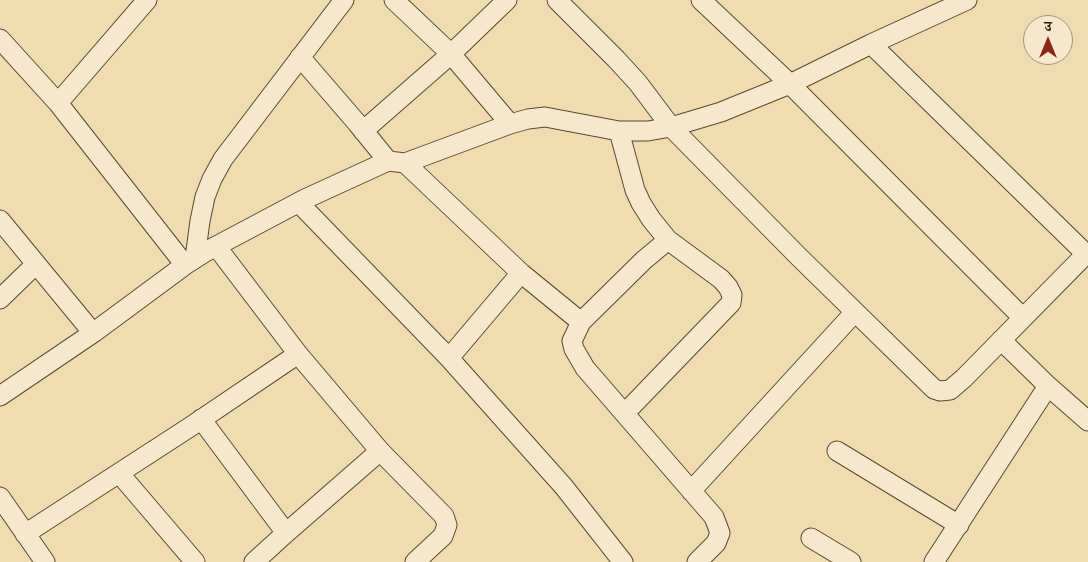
<!DOCTYPE html>
<meta charset="utf-8">
<style>
body{margin:0}
#map{position:relative;width:1088px;height:562px;overflow:hidden;background:#efdcb1;font-family:"Gentium Book Plus","Noto Serif Devanagari",serif}
canvas{display:block}
.north{position:absolute;left:1023px;top:15px;width:50px;height:50px;box-sizing:border-box;background:#f5e8cc;border:1px solid #a6947a;border-radius:50%;rotate:0deg;font-size:14px;font-weight:700;line-height:20px;text-align:center;color:#2f1500}
.north::after{content:'';display:block;margin:auto;width:18px;height:22px;background:#8f2418;clip-path:polygon(50% 0,100% 100%,50% 72%,0 100%)}
</style>
<div id="map">
<canvas width="1088" height="562"></canvas>
<div class="north">उ</div>
</div>
<script>
const context = document.querySelector('canvas').getContext('2d');
context.lineJoin = 'round';
function poly(rows) {
  const path = new Path2D();
  for (const r of rows) {
    path.moveTo(r[0], r[1]);
    for (let i = 2; i < r.length; i += 2) path.lineTo(r[i], r[i + 1]);
  }
  return path;
}
function stroke(path, color, width, dash) {
  context.strokeStyle = color;
  context.lineWidth = width;
  context.lineCap = dash ? 'butt' : 'round';
  context.setLineDash(dash || []);
  context.stroke(path);
}
const street = poly([
 [394,0,451,54,510,124],
 [557,0,616,59,638,83,671,127,799,257,934,389,940,391,950,390,964,378,1086,254],
 [701,0,790,84,1023,318],
 [0,39,58,103,185,265],
 [871,44,1088,256],
 [300,57,357,123,388,161],
 [58,103,147,0],
 [363,131,451,54,507,0],
 [619,131,635,190,641,203,651,219,668,240,721,279,728,287,732,295,731,303,625,413],
 [405,163,521,273,581,322],
 [299,203,449,358,564,487,623,562],
 [0,220,93,333],
 [668,240,644,260,581,322,572,341,574,349,585,368,714,517,720,533,716,543,697,562],
 [216,246,298,354,380,451,444,516,447,525,443,536,415,562],
 [195,258,200,221,205,197,212,179,223,159,344,0],
 [0,299,36,264],
 [1001,340,1048,386,1088,421],
 [449,358,521,273],
 [0,396,93,333,185,265,207,251,305,199,388,161,405,163,510,124,528,119,545,117,619,131,648,131,671,127,721,112,790,84,871,44,967,0],
 [201,419,286,533],
 [837,451,959,525],
 [119,473,195,562],
 [691,491,855,312],
 [0,497,45,562],
 [25,534,190,427,298,354],
 [811,538,851,562],
 [254,562,286,533,380,451],
 [934,562,1048,386]
]);
stroke(street, '#5f472c', 21);
stroke(street, '#f5e8cc', 19);
</script>
